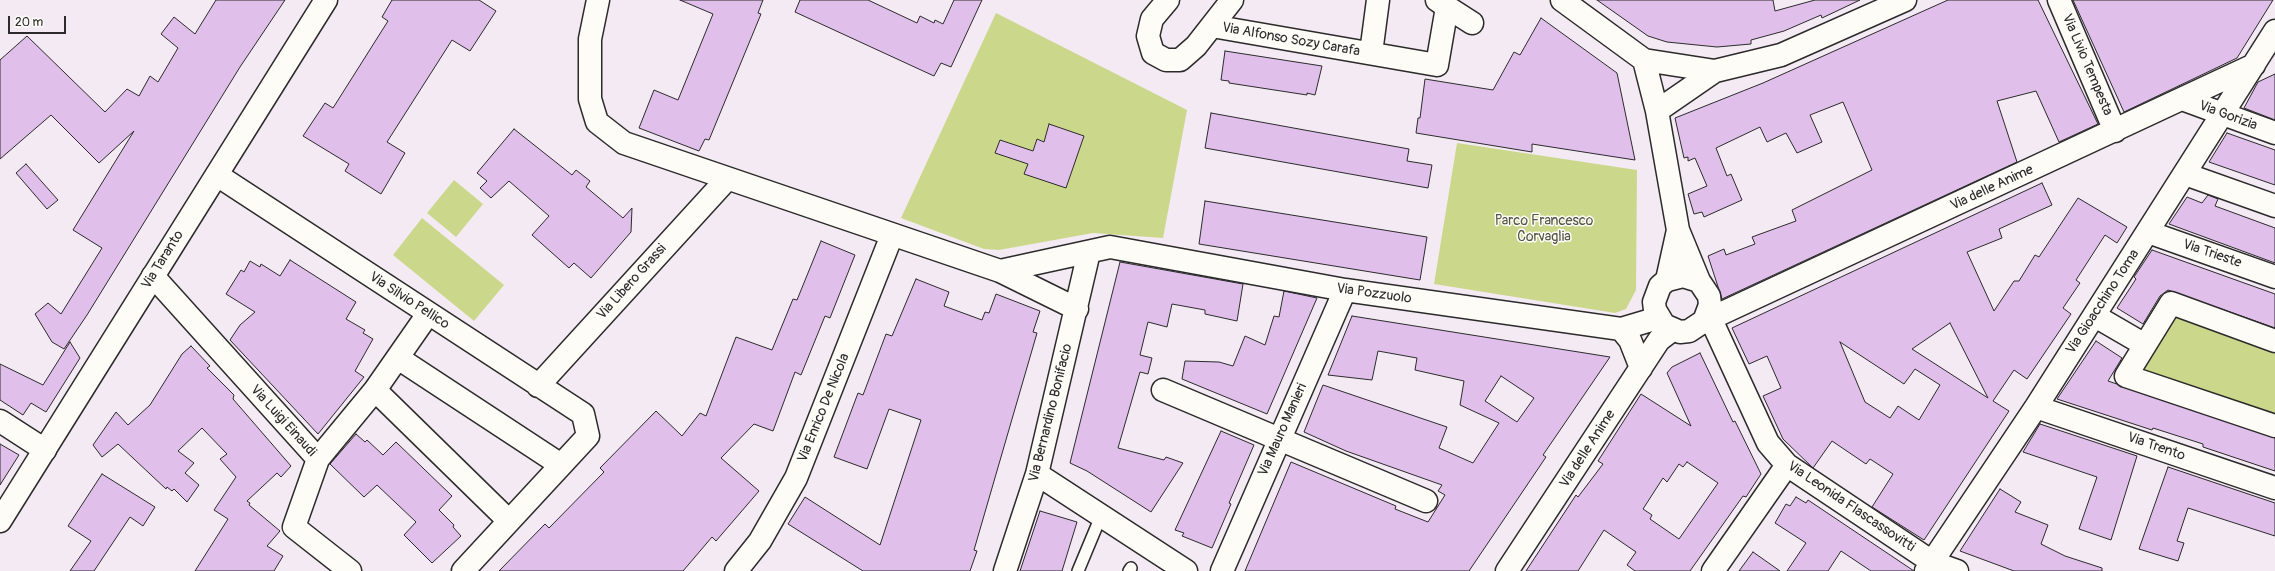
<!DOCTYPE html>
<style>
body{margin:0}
#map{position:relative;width:2275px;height:571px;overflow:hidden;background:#f4eaf3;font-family:Pangolin,sans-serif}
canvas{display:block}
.scale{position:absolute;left:8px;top:16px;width:58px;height:18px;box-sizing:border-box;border:2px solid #2b2b2b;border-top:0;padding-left:5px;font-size:12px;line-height:14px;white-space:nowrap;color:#2b2b2b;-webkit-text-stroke:3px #fdfcf7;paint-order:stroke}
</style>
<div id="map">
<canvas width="2275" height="571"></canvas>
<div class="scale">20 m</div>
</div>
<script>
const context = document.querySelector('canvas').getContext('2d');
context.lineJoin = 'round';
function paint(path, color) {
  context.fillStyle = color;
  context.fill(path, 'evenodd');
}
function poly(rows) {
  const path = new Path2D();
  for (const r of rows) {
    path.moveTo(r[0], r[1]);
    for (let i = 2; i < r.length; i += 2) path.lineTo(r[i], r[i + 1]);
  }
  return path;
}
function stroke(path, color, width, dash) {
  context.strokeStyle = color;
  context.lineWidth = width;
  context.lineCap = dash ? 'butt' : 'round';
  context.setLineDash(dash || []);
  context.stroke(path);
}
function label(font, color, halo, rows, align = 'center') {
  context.font = font + ' Pangolin,sans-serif';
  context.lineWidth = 3;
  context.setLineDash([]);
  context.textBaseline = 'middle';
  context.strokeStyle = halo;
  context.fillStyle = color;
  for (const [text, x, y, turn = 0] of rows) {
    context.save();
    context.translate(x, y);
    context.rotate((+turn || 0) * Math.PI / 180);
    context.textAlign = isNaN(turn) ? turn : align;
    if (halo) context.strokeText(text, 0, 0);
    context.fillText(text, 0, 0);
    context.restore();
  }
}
const green = poly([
 [996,13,1187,110,1163,238,1093,233,999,250,984,249,901,218],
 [1457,143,1637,170,1636,290,1626,309,1615,313,1434,284],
 [454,180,483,204,456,237,427,213],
 [422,218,504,285,474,321,393,255],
 [2176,313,2275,349,2275,419,2138,372]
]);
const building = poly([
 [216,0,285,0,240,67,87,315,64,349,52,342,35,314,48,303,61,314,102,248,73,230,134,131,99,163,51,115,0,159,0,60,27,36,105,112,127,89,139,96,150,76,158,82,178,48,161,34,174,17,195,34,216,0],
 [392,0,479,0,496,11,470,51,452,40,387,142,405,153,381,194,345,171,349,164,303,136,325,103,333,108,388,21,382,17,392,0],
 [680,0,763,0,758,13,761,14,709,140,705,139,699,151,639,128,654,90,678,100,713,14,680,0],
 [800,0,868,0,917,23,920,16,934,23,935,20,943,24,954,0,982,0,951,67,941,63,934,76,795,12,800,0],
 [1597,0,1773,0,1775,11,1815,0,1860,0,1822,18,1821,15,1784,31,1751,40,1751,44,1717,47,1667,42,1648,36,1597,0],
 [1948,0,2038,0,2098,124,2059,142,2036,91,1997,101,2017,162,1722,299,1708,256,1724,249,1726,255,1755,244,1752,237,1796,221,1792,210,1872,170,1843,102,1810,115,1822,142,1797,153,1786,133,1767,142,1760,127,1716,148,1727,176,1731,174,1742,200,1704,217,1702,212,1694,214,1688,194,1707,186,1695,158,1688,161,1688,157,1684,158,1675,118,1763,83,1948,0],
 [2073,0,2273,0,2237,58,2124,112,2073,0],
 [1541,18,1617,73,1635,160,1532,144,1532,152,1416,133,1418,118,1420,118,1425,79,1493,90,1514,52,1520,55,1541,18],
 [1225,51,1322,66,1315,95,1307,93,1307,95,1229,83,1229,81,1221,80,1225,51],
 [2275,74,2275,120,2244,108,2258,82,2275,74],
 [1211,113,1409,149,1407,161,1432,165,1428,188,1205,148,1211,113],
 [1049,124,1084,136,1066,188,1024,174,1028,164,995,153,1000,140,1033,151,1037,139,1044,142,1049,124],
 [514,129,572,175,576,170,590,181,586,187,623,218,632,208,631,232,591,278,574,263,569,268,532,235,549,216,509,181,491,198,480,188,487,181,477,173,514,129],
 [2227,133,2275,150,2275,185,2209,162,2227,133],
 [26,164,58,200,47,209,16,173,26,164],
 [2042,183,2052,205,1999,229,2002,238,1967,252,1994,311,2014,281,2019,281,2035,255,2039,257,2078,198,2127,227,2117,243,2105,235,2076,280,2080,283,2063,308,2071,314,2027,379,2014,370,1993,401,2009,411,1924,540,1872,507,1893,474,1870,459,1866,464,1832,441,1813,468,1783,439,1763,396,1781,388,1767,356,1749,364,1732,328,2042,183],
 [1950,323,1988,398,1912,349,1950,323],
 [1840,342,1904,384,1915,369,1940,385,1919,420,1898,406,1890,418,1865,402,1840,342],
 [2208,195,2218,199,2215,206,2275,228,2275,263,2169,224,2187,197,2202,203,2208,195],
 [1205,201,1427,237,1420,280,1199,244,1205,201],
 [821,241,855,255,830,318,825,316,801,375,795,372,773,431,754,424,721,458,759,491,716,541,712,537,683,571,499,571,545,524,549,528,604,472,600,468,656,411,682,436,700,413,706,416,736,337,772,350,793,299,797,300,821,241],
 [2152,250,2275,294,2275,328,2168,290,2160,296,2143,324,2117,308,2136,279,2134,277,2152,250],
 [290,260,356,302,346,319,365,330,363,333,373,339,355,371,364,377,318,434,230,340,240,325,255,312,226,294,241,270,244,272,250,261,260,267,261,264,280,276,290,260],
 [1120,262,1243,284,1237,321,1205,314,1205,310,1172,304,1167,327,1148,322,1140,355,1152,358,1148,374,1140,372,1118,448,1164,460,1166,457,1183,463,1151,512,1087,471,1070,463,1120,262],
 [916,279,949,292,944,306,982,320,985,312,989,313,996,294,1040,311,1033,332,1037,333,974,550,977,551,970,571,863,571,788,524,805,497,880,545,921,420,889,409,867,469,834,457,858,393,863,395,886,334,892,336,916,279],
 [1284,291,1317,298,1267,414,1182,379,1185,361,1219,362,1233,366,1245,336,1265,345,1274,316,1279,317,1284,291],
 [1352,316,1610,357,1543,455,1546,457,1469,571,1245,571,1291,462,1396,506,1395,509,1428,522,1445,495,1438,491,1442,485,1346,451,1304,432,1323,385,1447,427,1439,448,1473,463,1499,423,1460,405,1464,381,1415,370,1417,358,1378,351,1372,380,1328,375,1352,316],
 [1501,376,1534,398,1517,422,1485,401,1501,376],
 [2096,341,2122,358,2108,381,2275,438,2275,471,2203,447,2203,444,2153,428,2152,430,2057,399,2096,341],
 [70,342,80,358,46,412,31,403,23,415,0,400,0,364,43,385,70,342],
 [191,346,210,366,207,368,234,395,233,399,291,466,281,477,277,473,247,501,250,503,249,505,280,531,267,546,283,556,274,571,195,571,228,519,214,510,236,477,220,459,227,454,202,428,178,451,194,463,185,473,199,485,187,502,174,489,172,491,167,487,166,489,118,444,102,457,93,445,116,412,128,425,150,405,182,354,191,346],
 [1700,353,1733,422,1735,421,1761,474,1746,497,1743,496,1690,571,1635,571,1627,565,1636,552,1604,530,1578,571,1526,571,1576,495,1578,497,1603,464,1598,461,1641,394,1691,426,1667,373,1672,367,1700,353],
 [1687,462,1718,483,1679,539,1650,519,1652,515,1643,509,1663,478,1667,482,1679,464,1683,467,1687,462],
 [2040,424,2137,456,2111,540,2079,529,2097,477,2023,452,2040,424],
 [1221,431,1254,445,1229,503,1231,504,1212,548,1182,536,1184,533,1175,530,1221,431],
 [356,434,365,442,367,440,383,455,396,442,452,496,439,510,454,525,453,527,461,536,432,563,404,535,416,522,377,485,364,497,330,464,356,434],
 [0,444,19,455,0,485,0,444],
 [2168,467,2275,503,2275,536,2188,508,2177,541,2184,543,2178,561,2139,549,2168,467],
 [102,474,155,507,143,526,130,517,94,571,70,571,91,541,68,526,102,474],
 [2000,489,2021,502,2015,512,2048,525,2041,544,2065,556,2102,568,2102,571,2014,571,1960,551,2000,489],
 [1796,497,1806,503,1808,500,1914,571,1871,571,1841,551,1828,571,1787,571,1806,543,1775,523,1786,504,1790,506,1796,497],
 [1040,511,1077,522,1062,571,1020,571,1040,511],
 [1753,552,1780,571,1739,571,1753,552]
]);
const service = poly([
 [1078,571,1101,516],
 [1129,571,1131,568]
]);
const minor = poly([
 [598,0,590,39,590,99,597,122,624,143,1000,271,1077,309],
 [1168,0,1152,19,1148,36,1153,53,1166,60,1180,60,1196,46,1232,0],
 [1562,0,1644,60,1715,71,1781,55,1905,0],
 [2059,0,2115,131],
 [1447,7,1472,23],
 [1212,26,1437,65,1447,7,1437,0],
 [1371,53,1378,0],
 [1644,60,1657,111,1678,230,1699,281,1709,296,1710,305,1704,321,1689,331,1680,332,1664,325,1655,310,1654,302,1660,286,1667,280,1683,276,1699,281],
 [2182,99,2275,133],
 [1657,111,1715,71],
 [2185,174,2275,206],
 [217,175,583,414,588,436,463,571],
 [2148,232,2275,277],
 [1000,271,1110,247,1345,290,1621,329,1658,318],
 [153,276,318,459,294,527,350,571],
 [1667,280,1678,230],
 [1708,314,1718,315,2254,65],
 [2095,316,2145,345],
 [1704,321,1714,326,1768,443,1787,465,1932,562,1957,571],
 [1621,329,1630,340,1641,368],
 [2275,341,2171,303,2126,376,2275,426],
 [398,358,561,465],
 [538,386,727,179],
 [375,390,509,521],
 [1163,390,1426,501],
 [2036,407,2275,488],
 [0,421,45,450],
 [318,459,375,390,428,314],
 [1037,474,1186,571],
 [736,571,760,541,796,478,892,235],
 [1005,571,1037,474,1089,252],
 [1222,571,1345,290],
 [1507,571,1659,340,1672,330],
 [1713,571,1787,465],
 [1926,571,2036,407,2275,31]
]);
const secondary = poly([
 [0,521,326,0]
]);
const streetNames = [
 ["Via Alfonso Sozy Carafa",1291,40,10],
 ["Via Livio Tempesta",2087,65,67],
 ["Via Gorizia",2228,116,20],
 ["Via delle Anime",1992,188,-25],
 ["Via Trieste",2212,254,19],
 ["Via Taranto",163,260,-58],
 ["Via Libero Grassi",632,282,-48],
 ["Via Pozzuolo",1374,294,8],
 ["Via Silvio Pellico",409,301,33],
 ["Via Gioacchino Toma",2103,302,-57],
 ["Via Enrico De Nicola",824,408,-68],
 ["Via Bernardino Bonifacio",1051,413,-76],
 ["Via Luigi Einaudi",283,421,48],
 ["Via Mauro Manieri",1283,430,-66],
 ["Via Trento",2156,447,19],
 ["Via delle Anime",1588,449,-57],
 ["Via Leonida Flascassovitti",1851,507,34]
];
const parkNames = [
 ["Parco Francesco",1544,221],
 ["Corvaglia",1544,237]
];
paint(green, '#cbd88c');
paint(building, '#e0bfeb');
stroke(building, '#2b2b2b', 1);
stroke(service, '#2b2b2b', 14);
stroke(minor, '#2b2b2b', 25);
stroke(secondary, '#2b2b2b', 25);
stroke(service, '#fdfcf7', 11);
stroke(minor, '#fdfcf7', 22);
stroke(secondary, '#fdfcf7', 22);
label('14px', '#2b2b2b', '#fdfcf7', streetNames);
label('14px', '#535643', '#fdfcf7', parkNames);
</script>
